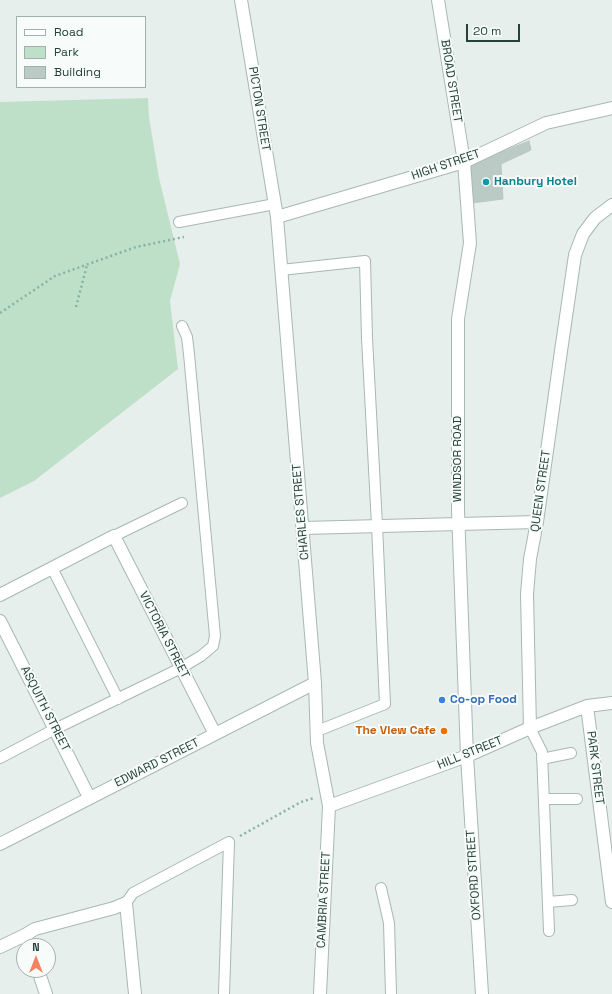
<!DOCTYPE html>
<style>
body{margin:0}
#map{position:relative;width:612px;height:994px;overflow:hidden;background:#e6efeb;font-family:"Space Grotesk",sans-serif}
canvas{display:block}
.legend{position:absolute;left:16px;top:16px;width:130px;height:72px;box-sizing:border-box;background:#f7fbf9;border:1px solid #a3b1ad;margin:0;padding:5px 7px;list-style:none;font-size:12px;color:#24423a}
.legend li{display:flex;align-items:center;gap:8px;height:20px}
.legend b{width:20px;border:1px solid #a3b1ad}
.north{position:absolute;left:16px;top:938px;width:40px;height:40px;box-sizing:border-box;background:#f7fbf9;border:1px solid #a3b1ad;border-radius:50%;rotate:0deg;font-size:11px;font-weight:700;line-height:16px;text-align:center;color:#24423a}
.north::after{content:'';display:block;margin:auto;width:14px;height:18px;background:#f4845f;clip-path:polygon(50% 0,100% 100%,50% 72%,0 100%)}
.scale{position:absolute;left:466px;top:24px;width:54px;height:18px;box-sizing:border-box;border:2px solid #24423a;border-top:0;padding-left:5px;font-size:12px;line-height:14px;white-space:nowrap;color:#24423a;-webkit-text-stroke:3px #f7fbf9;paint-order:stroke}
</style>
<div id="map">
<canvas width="612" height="994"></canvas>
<ul class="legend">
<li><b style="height:5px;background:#fff"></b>Road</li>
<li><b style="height:11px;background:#bfe0c8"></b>Park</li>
<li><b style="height:11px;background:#bbcac4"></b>Building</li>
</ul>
<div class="north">N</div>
<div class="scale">20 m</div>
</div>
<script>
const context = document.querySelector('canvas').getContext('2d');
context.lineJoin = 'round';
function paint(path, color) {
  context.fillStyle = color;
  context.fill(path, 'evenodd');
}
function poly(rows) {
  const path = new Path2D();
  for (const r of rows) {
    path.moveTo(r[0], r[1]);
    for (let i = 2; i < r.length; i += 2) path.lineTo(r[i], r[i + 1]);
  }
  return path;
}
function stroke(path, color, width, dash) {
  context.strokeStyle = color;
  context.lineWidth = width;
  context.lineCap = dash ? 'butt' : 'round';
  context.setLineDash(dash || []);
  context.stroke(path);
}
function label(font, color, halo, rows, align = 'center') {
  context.font = font + ' "Space Grotesk",sans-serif';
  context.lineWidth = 4;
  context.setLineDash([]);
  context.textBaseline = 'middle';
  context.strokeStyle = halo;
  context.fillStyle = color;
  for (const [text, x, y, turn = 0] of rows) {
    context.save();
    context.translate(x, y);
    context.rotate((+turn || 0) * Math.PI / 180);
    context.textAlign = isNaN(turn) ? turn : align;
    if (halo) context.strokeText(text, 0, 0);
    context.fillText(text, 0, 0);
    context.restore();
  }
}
const green = poly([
 [148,98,149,117,159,178,180,264,170,301,178,369,34,481,0,498,0,102]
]);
const building = poly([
 [529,141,531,150,501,164,503,199,472,203,468,166,504,146,506,150,529,141]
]);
const path = poly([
 [76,307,87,265],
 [0,313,55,276,136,247,184,237],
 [240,836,301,802,314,798]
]);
const lane = poly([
 [179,222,275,204],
 [281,270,365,261,367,338,377,525,385,704,317,731],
 [114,536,182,503],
 [52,568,118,699],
 [530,728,542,752,549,931],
 [0,758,55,729,181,668,201,656,213,646,215,636,189,354,187,337,182,326],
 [542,759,571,753],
 [544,799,577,799],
 [381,888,389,923,391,994],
 [548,902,572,900],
 [126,903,133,893,229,842,224,994]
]);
const street = poly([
 [241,0,277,217,315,683,317,743,329,806,320,994],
 [438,0,464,162,470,243,458,319,458,510,467,756,482,994],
 [277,217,464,162,546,123,612,108],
 [303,528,537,522],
 [0,595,114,536,215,734],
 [0,621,89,797],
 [587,706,612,902],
 [530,728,527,594,530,559,537,522,561,351,575,255,583,234,595,218,612,205],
 [329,806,467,756,530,728,587,706,612,703],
 [0,844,315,683],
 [25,935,35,929,114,908,126,903,135,994],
 [0,947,25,935,29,946],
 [38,970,46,994]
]);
const markers = [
 [486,182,4,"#0f9aa8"],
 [442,700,4,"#3f7fe0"],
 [444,731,4,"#e8710a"]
];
const streetNames = [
 ["BROAD STREET",451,81,81],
 ["PICTON STREET",259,109,81],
 ["HIGH STREET",446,165,-19],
 ["WINDSOR ROAD",458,459,-90],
 ["QUEEN STREET",541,491,-82],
 ["CHARLES STREET",301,512,-95],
 ["VICTORIA STREET",164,635,63],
 ["ASQUITH STREET",45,709,63],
 ["HILL STREET",470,753,-22],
 ["EDWARD STREET",157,763,-27],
 ["PARK STREET",595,768,83],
 ["OXFORD STREET",474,875,-94],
 ["CAMBRIA STREET",324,900,-87]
];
const cultureNames = [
 ["Hanbury Hotel",494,182]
];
const shopNames = [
 ["Co-op Food",450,700]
];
const foodNames = [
 ["The View Cafe",436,731]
];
paint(green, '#bfe0c8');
paint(building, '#bbcac4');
stroke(building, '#b8c9c2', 1);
stroke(lane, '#a8b8b2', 12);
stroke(street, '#a8b8b2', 14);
stroke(path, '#86b3a5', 2.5, [2, 3]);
stroke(lane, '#fff', 10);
stroke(street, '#fff', 12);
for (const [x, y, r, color] of markers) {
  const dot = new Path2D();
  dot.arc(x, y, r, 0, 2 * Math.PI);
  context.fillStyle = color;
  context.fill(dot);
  stroke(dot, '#f7fbf9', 1.5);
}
label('12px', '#24423a', '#f7fbf9', streetNames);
label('bold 12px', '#0d838f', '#f7fbf9', cultureNames, 'left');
label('bold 12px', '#366cbe', '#f7fbf9', shopNames, 'left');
label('bold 12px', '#c56008', '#f7fbf9', foodNames, 'right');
</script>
